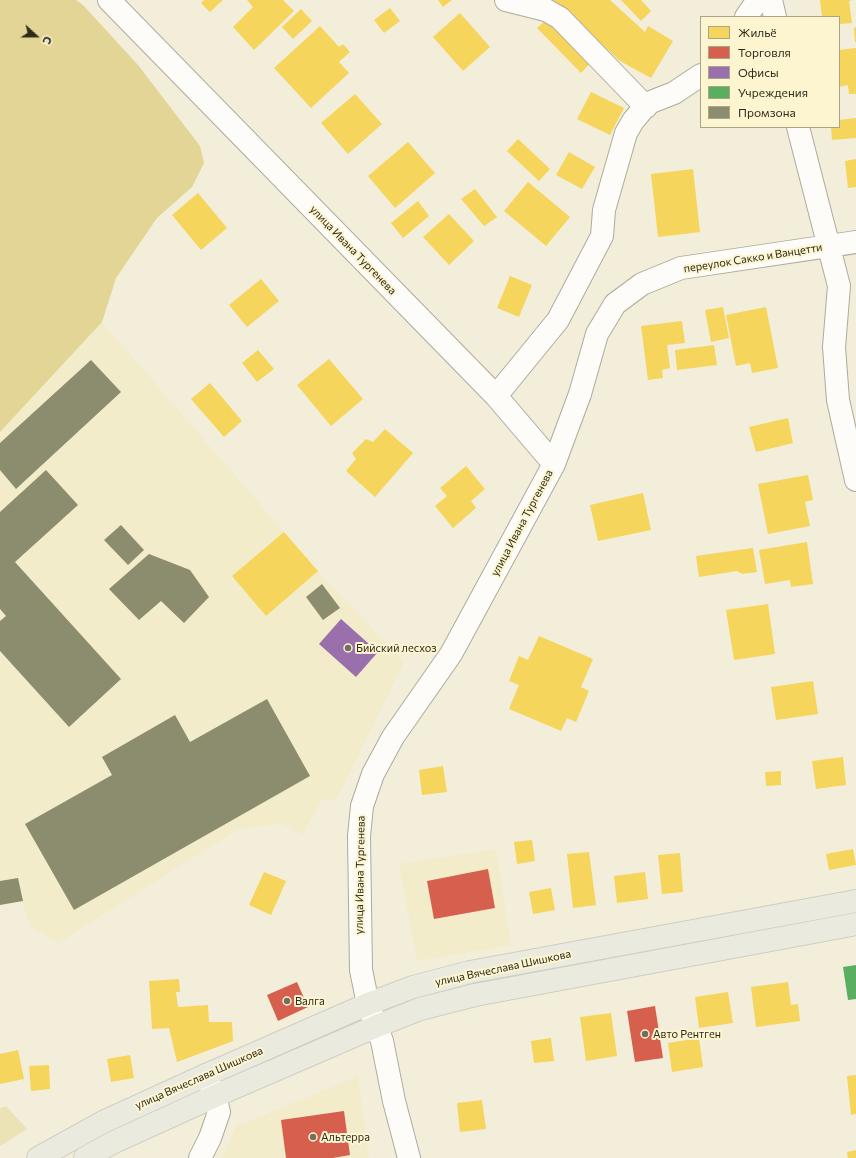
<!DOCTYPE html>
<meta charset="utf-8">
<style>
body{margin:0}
#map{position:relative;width:856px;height:1158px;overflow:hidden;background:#f2eeda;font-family:Commissioner,sans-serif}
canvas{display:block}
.legend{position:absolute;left:700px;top:16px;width:140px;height:112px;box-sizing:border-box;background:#fcf5d0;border:1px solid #aaa488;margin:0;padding:5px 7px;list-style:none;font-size:12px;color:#2e2b1d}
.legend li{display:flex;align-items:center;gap:8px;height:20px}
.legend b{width:20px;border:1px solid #aaa488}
.north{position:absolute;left:16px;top:16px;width:40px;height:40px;-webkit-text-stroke:3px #fcf5d0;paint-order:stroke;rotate:111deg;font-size:11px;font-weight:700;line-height:16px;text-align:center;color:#2e2b1d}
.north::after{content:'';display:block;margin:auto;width:14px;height:18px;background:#2e2b1d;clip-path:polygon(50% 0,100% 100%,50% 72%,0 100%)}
</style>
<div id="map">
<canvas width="856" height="1158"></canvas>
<ul class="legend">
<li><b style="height:11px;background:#f6d55c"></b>Жильё</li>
<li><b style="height:11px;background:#d6604d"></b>Торговля</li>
<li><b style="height:11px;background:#9970ab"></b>Офисы</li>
<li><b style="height:11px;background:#5aae61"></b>Учреждения</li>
<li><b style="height:11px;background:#8c8c6e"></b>Промзона</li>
</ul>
<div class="north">С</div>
</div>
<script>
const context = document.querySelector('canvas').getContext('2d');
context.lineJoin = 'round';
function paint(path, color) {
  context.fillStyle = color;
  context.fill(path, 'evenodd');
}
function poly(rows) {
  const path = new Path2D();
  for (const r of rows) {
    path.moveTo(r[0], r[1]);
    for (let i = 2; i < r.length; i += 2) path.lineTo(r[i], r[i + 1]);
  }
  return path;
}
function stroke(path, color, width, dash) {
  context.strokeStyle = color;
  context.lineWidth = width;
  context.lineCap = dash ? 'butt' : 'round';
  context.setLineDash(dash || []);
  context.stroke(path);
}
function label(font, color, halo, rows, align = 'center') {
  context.font = font + ' Commissioner,sans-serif';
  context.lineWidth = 4;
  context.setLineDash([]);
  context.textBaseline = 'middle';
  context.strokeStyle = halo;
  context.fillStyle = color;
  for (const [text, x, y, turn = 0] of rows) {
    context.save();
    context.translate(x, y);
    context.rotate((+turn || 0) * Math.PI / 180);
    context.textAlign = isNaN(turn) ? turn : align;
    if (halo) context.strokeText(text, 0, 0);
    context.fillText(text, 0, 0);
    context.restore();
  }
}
const built = poly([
 [102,322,318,571,404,662,337,799,321,801,303,835,281,823,237,830,58,943,31,927,22,901,0,905,0,432],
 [496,849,511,945,417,961,399,864],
 [358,1076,369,1158,222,1158,235,1127]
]);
const green = poly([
 [6,1106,27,1129,0,1146,0,1108]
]);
const forest = poly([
 [0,0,76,0,83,5,138,65,200,146,204,163,192,187,157,218,116,278,102,322,0,432]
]);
const homes = poly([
 [204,0,223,0,210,12,201,3],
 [247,0,283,0,294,11,254,50,233,27,253,7],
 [438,0,452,0,443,7],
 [553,0,610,0,645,32,648,26,673,41,651,78,620,61],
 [621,0,641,0,651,11,641,21],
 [820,0,852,0,849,1,852,23,839,24,839,17,822,17],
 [390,8,400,21,384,33,374,20],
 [301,9,312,21,293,39,282,27],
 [460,13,490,47,463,71,433,37],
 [548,18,591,62,581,73,537,28],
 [320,26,339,47,343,44,350,52,339,62,349,73,311,108,274,68],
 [856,27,856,42,855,42,854,28],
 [856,48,856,94,849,94,848,85,839,87,839,50],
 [591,92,624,108,610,135,577,119],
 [355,94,382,124,348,154,321,123],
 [856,118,856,138,832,140,831,127,839,127,839,120],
 [518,139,550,169,539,181,507,151],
 [408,142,435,173,395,208,368,176],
 [569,152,595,167,582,189,556,175],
 [856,159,856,187,848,188,845,161],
 [693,169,700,232,658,237,651,174],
 [528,182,570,217,546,246,504,211],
 [475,189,497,217,484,226,461,199],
 [198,193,227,228,201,250,172,215],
 [418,201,429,216,403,238,391,223],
 [449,214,474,241,449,265,423,237],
 [510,276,532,285,519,317,497,308],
 [261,279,279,301,247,327,229,305],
 [723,307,729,338,711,342,705,310],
 [766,307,778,368,752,373,750,363,736,366,726,315],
 [682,321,685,343,667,345,670,368,662,370,663,378,648,380,641,326],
 [714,345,717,365,677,370,675,350],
 [258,350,274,369,257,382,242,363],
 [329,359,363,399,331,426,297,385],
 [210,383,242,421,224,437,191,399],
 [788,418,793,443,756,452,749,427],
 [385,429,413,453,375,497,346,471,356,459,352,453,366,439,373,442],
 [466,466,485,489,471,501,476,508,453,528,435,506,447,496,440,488],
 [808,475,813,500,805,502,810,526,768,534,758,484],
 [643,493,651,530,598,541,590,505],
 [284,532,318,571,266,616,232,576],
 [807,542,813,584,791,587,790,580,765,584,759,550],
 [753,548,757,572,742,574,737,571,699,577,696,556],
 [768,604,775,654,734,660,726,610],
 [539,636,593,659,581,687,589,691,576,722,567,718,561,731,509,709,519,685,509,681,519,656,528,660],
 [813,681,818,714,776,720,771,687],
 [843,757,846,785,816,789,812,761],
 [443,766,447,792,422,795,419,770],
 [781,771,781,785,766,786,765,772],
 [532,840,535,861,517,864,514,842],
 [853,849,856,865,829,870,826,854],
 [589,852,596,905,573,908,567,854],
 [680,853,683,892,662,894,658,855],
 [264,872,286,881,271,915,249,905],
 [645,872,648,899,617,903,614,876],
 [551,888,555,910,533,914,529,892],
 [179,979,180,992,176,992,178,1007,208,1005,209,1022,232,1022,233,1041,177,1062,169,1028,152,1029,149,981],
 [788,982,791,1005,798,1004,800,1021,756,1027,751,987],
 [728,992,733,1023,699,1028,695,997],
 [611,1013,617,1056,586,1061,580,1017],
 [551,1038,554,1061,534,1063,531,1041],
 [699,1038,703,1067,672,1072,668,1043],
 [18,1050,24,1079,0,1084,0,1054],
 [130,1055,134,1078,111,1082,107,1059],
 [49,1065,50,1089,31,1091,29,1066],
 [856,1075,856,1114,851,1115,847,1076],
 [482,1100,486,1129,460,1132,457,1103],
 [856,1150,856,1158,848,1158,847,1152]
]);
const shops = poly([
 [488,869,495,908,434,919,427,881],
 [297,982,308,1007,278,1021,267,995],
 [655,1006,663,1058,635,1062,627,1011],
 [344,1111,350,1155,333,1158,286,1158,281,1120]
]);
const offices = poly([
 [341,619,378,652,356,677,319,644]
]);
const public = poly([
 [856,965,856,999,848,1000,843,967]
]);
const industry = poly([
 [91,360,121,392,16,489,0,470,0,443],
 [46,470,78,505,15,562,121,679,69,727,0,651,0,621,6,616,0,609,0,512],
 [121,525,144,550,128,565,104,540],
 [149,554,190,570,209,597,184,623,161,601,139,620,109,589],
 [322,584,340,608,323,620,306,597],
 [267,699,310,776,74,910,25,824,112,775,102,757,175,715,190,742],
 [18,878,23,901,0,905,0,881]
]);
const minor = poly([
 [109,0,496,396,554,464],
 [506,0,546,10,560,18,646,107],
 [771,0,775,17],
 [746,17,758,0],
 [798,127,839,286,834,347,838,400,856,480],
 [496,396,558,320,602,236,604,210,626,133,633,121,643,109,651,102,674,93,701,75],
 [200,1158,210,1138,219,1112,215,1096,206,1075],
 [409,1158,394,1101,382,1041,368,1004,361,970,359,836,362,806,373,774,393,737,451,654,554,464,580,394,597,334,615,304,642,284,681,268,856,242]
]);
const major = poly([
 [38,1158,103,1122,206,1075,368,1004,413,987,470,972,856,901],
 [85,1158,114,1142,215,1096,377,1026,420,1009,475,995,856,924]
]);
const markers = [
 [348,648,4,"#736f5f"],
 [287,1001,4,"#736f5f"],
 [645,1034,4,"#736f5f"],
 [313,1137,4,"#736f5f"]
];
const streetNames = [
 ["улица Ивана Тургенева",353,250,46],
 ["переулок Сакко и Ванцетти",753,258,-9],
 ["улица Ивана Тургенева",522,523,-62],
 ["улица Ивана Тургенева",360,875,-89],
 ["улица Вячеслава Шишкова",503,968,-12],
 ["улица Вячеслава Шишкова",199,1078,-24]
];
const poiNames = [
 ["Бийский лесхоз",356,648],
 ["Валга",295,1001],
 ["Авто Рентген",653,1034],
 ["Альтерра",321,1137]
];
paint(built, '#f3eccb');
paint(green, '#ebe2b5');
paint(forest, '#e2d595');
paint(homes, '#f6d55c');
paint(shops, '#d6604d');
paint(offices, '#9970ab');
paint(public, '#5aae61');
paint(industry, '#8c8c6e');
stroke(minor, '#aeab9c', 24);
stroke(major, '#d0cec4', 24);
stroke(minor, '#fdfcf9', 22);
stroke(major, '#ebeade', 22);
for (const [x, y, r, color] of markers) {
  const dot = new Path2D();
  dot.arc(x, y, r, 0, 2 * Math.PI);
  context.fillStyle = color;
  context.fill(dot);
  stroke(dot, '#fcf5d0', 1.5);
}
label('11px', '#2e2b1d', '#fcf5d0', streetNames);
label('11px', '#2e2b1d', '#fcf5d0', poiNames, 'left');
</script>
